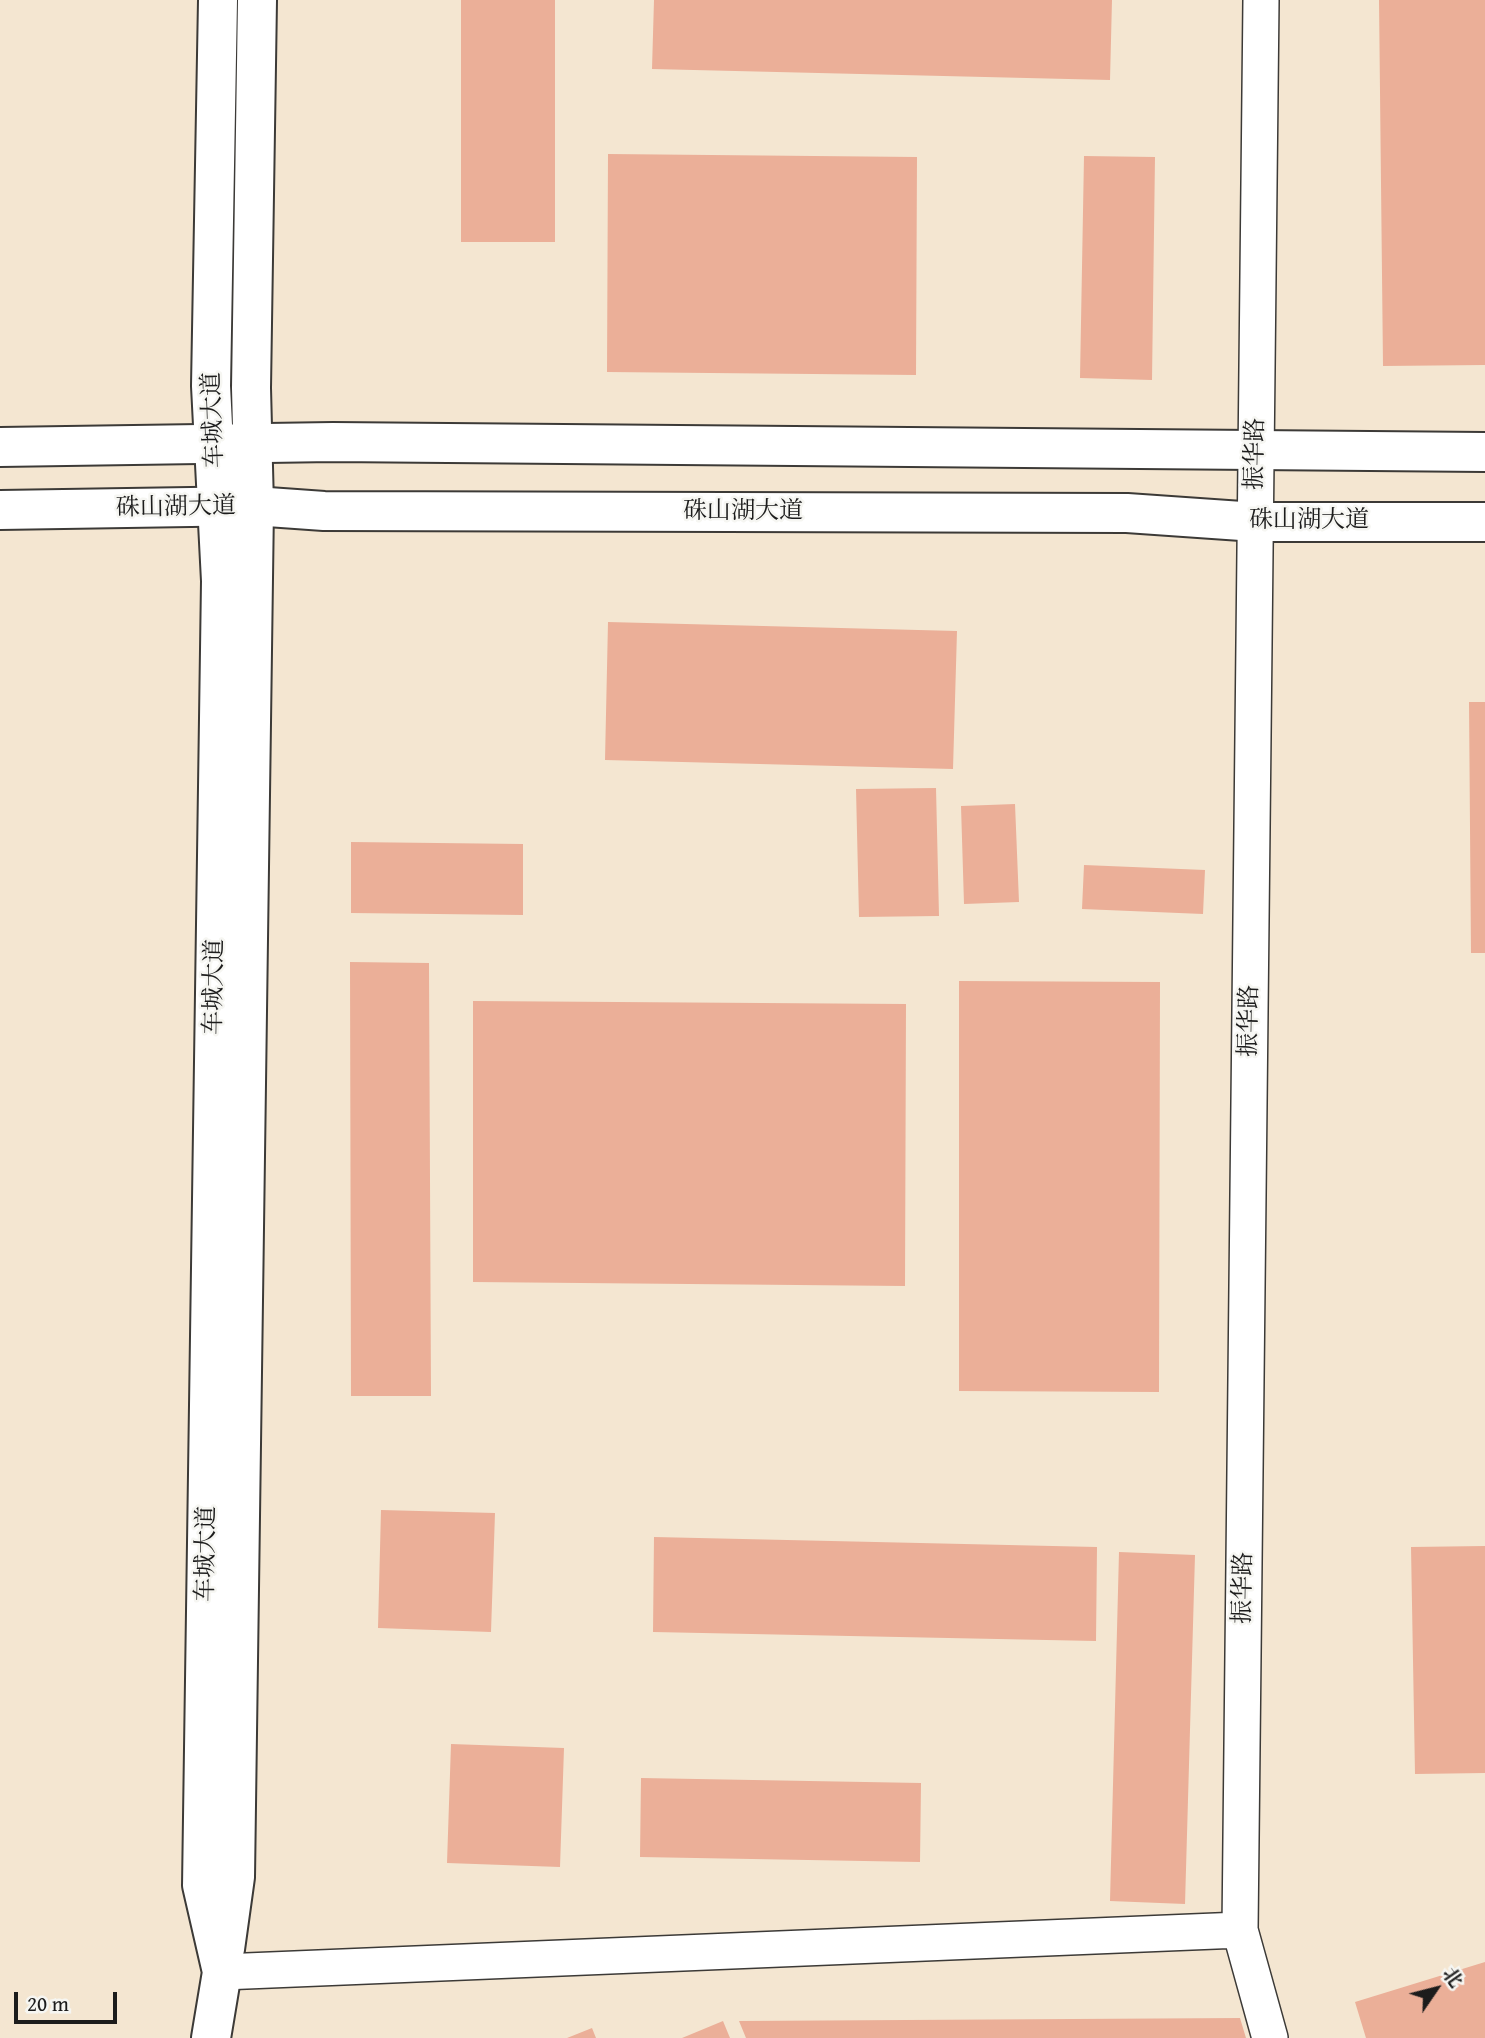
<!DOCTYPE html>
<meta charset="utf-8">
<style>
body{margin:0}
#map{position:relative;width:1485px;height:2038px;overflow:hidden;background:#f4e6d1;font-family:"Gentium Book Plus","Noto Serif SC",serif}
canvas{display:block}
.north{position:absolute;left:1401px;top:1954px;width:70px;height:70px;-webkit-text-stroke:5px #f6f6f2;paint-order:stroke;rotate:55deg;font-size:19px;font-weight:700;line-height:28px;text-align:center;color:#1c1c1c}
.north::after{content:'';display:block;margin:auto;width:24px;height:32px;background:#1c1c1c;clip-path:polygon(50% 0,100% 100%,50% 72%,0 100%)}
.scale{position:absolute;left:14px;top:1992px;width:103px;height:32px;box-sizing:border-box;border:4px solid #1c1c1c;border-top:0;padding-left:9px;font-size:21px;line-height:24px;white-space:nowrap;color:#1c1c1c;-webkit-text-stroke:5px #f6f6f2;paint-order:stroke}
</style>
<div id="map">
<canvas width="1485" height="2038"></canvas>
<div class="north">北</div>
<div class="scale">20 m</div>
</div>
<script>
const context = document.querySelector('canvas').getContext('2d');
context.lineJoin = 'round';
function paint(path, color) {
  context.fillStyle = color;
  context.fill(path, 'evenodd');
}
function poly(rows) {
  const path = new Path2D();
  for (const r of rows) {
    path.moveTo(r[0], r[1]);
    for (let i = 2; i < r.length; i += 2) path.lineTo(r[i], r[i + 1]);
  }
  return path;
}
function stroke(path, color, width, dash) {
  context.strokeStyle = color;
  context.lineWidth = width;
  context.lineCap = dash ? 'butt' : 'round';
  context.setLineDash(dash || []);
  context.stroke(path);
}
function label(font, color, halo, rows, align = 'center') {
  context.font = font + ' "Gentium Book Plus","Noto Serif SC",serif';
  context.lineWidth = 5;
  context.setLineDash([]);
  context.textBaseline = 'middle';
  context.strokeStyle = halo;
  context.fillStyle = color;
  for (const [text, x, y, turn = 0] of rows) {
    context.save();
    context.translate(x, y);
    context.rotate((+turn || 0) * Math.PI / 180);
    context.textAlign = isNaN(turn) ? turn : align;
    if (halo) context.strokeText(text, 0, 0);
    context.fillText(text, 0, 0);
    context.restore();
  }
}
const building = poly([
 [461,0,555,0,555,242,461,242],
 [654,0,1112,0,1110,80,652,69],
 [1379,0,1485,0,1485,365,1383,366],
 [608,154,917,157,916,375,607,372],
 [1084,156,1155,157,1152,380,1080,378],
 [608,622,957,631,953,769,605,760],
 [1469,702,1485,702,1485,953,1471,953],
 [936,788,939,916,859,917,856,789],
 [1015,804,1019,902,964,904,961,806],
 [351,842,523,844,523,915,351,913],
 [1084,865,1205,870,1203,914,1082,909],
 [350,962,429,963,431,1396,351,1396],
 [959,981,1160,982,1159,1392,959,1391],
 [473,1001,906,1004,905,1286,473,1282],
 [381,1510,495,1513,491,1632,378,1628],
 [654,1537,1097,1547,1096,1641,653,1632],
 [1485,1546,1485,1773,1415,1774,1411,1547],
 [1119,1552,1195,1555,1185,1904,1110,1901],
 [451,1744,564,1748,560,1867,447,1863],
 [641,1778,921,1783,920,1862,640,1857],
 [1485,1962,1485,2038,1366,2038,1355,2002],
 [1240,2018,1246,2038,746,2038,739,2021],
 [723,2021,730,2038,682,2038],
 [592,2028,596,2038,567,2038]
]);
const minor = poly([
 [1261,0,1240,1930,1270,2038],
 [222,1972,1240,1930]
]);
const tertiary = poly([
 [225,1949,235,1877,254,506,251,388,257,0],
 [211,2038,222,1972,202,1885,221,581,211,386,218,0]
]);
const secondary = poly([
 [0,447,333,442,1485,452],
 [0,510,254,506,324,511,1127,513,1256,522,1485,522]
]);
const streetNames = [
 ["车城大道",214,420,-92],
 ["振华路",1256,454,-89],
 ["硃山湖大道",176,508,-1],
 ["硃山湖大道",743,512],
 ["硃山湖大道",1309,521],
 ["车城大道",215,987,-89],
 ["振华路",1250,1021,-89],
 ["车城大道",207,1554,-89],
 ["振华路",1244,1588,-89]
];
paint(building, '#ebaf98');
stroke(minor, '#3c3a37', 38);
stroke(tertiary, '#3c3a37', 42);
stroke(secondary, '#3c3a37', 42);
stroke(minor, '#fff', 35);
stroke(tertiary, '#fff', 38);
stroke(secondary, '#fff', 38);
label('24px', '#1c1c1c', '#f6f6f2', streetNames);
</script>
